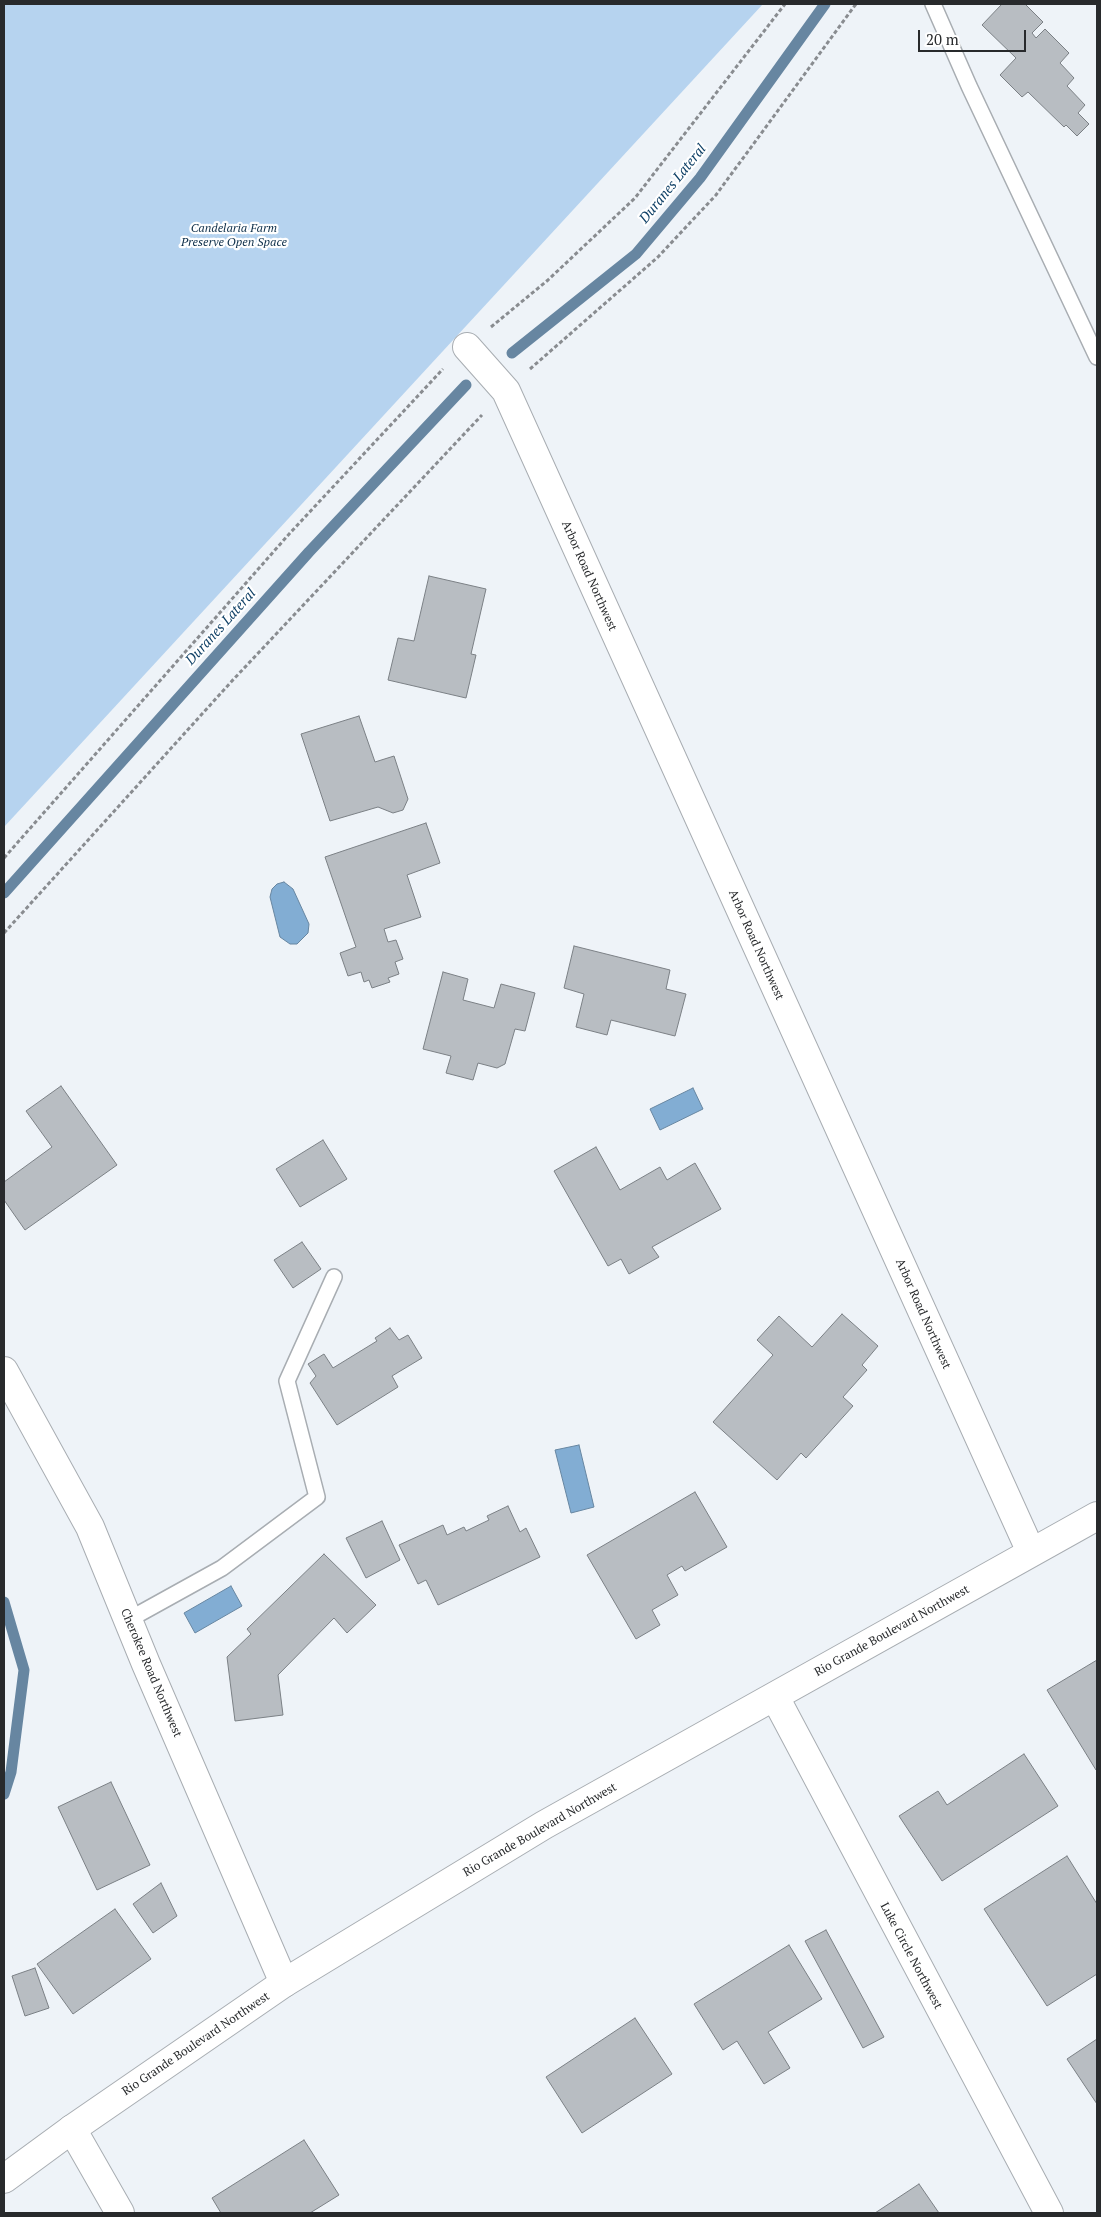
<!DOCTYPE html>
<style>
body{margin:0}
#map{position:relative;width:1101px;height:2217px;overflow:hidden;background:#eef3f8;font-family:"PT Serif",serif}
canvas{display:block}
.frame{position:absolute;inset:0;border:5px solid #282a2c;pointer-events:none}
.scale{position:absolute;left:918px;top:30px;width:108px;height:22px;box-sizing:border-box;border:2px solid #282a2c;border-top:0;padding-left:6px;font-size:15px;line-height:18px;white-space:nowrap;color:#282a2c;-webkit-text-stroke:4px #fff;paint-order:stroke}
</style>
<div id="map">
<canvas width="1101" height="2217"></canvas>
<div class="frame"></div>
<div class="scale">20 m</div>
</div>
<script>
const context = document.querySelector('canvas').getContext('2d');
context.lineJoin = 'round';
function paint(path, color) {
  context.fillStyle = color;
  context.fill(path, 'evenodd');
}
function poly(rows) {
  const path = new Path2D();
  for (const r of rows) {
    path.moveTo(r[0], r[1]);
    for (let i = 2; i < r.length; i += 2) path.lineTo(r[i], r[i + 1]);
  }
  return path;
}
function stroke(path, color, width, dash) {
  context.strokeStyle = color;
  context.lineWidth = width;
  context.lineCap = dash ? 'butt' : 'round';
  context.setLineDash(dash || []);
  context.stroke(path);
}
function label(font, color, halo, rows, align = 'center') {
  context.font = font + ' "PT Serif",serif';
  context.lineWidth = 4.5;
  context.setLineDash([]);
  context.textBaseline = 'middle';
  context.strokeStyle = halo;
  context.fillStyle = color;
  for (const [text, x, y, turn = 0] of rows) {
    context.save();
    context.translate(x, y);
    context.rotate((+turn || 0) * Math.PI / 180);
    context.textAlign = isNaN(turn) ? turn : align;
    if (halo) context.strokeText(text, 0, 0);
    context.fillText(text, 0, 0);
    context.restore();
  }
}
const green = poly([
 [4,4,763,4,4,827]
]);
const water = poly([
 [284,882,293,889,309,924,308,933,297,944,290,944,280,937,270,897,272,889,277,884,284,882],
 [693,1088,703,1109,660,1130,650,1109,693,1088],
 [579,1445,594,1507,571,1513,555,1450,579,1445],
 [231,1586,242,1606,195,1633,184,1613,231,1586]
]);
const stream = poly([
 [512,353,636,254,700,178,825,4],
 [4,893,309,552,466,385],
 [4,1602,24,1670,11,1772,4,1794]
]);
const building = poly([
 [1002,4,1025,4,1043,22,1032,33,1036,38,1045,29,1069,53,1060,63,1074,78,1067,86,1085,105,1078,113,1089,124,1077,136,1066,125,1064,127,1028,92,1022,97,1000,75,1016,58,982,25,1002,4],
 [429,576,486,589,471,654,476,655,466,698,388,680,398,638,414,641,429,576],
 [359,716,375,762,394,756,408,799,403,810,393,813,378,807,330,821,301,734,359,716],
 [426,823,440,863,407,875,421,917,384,929,388,942,396,940,403,959,395,962,399,974,388,978,390,982,372,988,369,980,364,982,361,972,348,976,340,953,356,947,325,857,426,823],
 [574,946,670,970,666,989,686,994,675,1036,611,1020,607,1035,576,1027,584,994,564,988,574,946],
 [443,972,468,979,463,1000,494,1008,501,984,535,993,525,1031,515,1029,505,1064,497,1068,478,1063,473,1080,446,1073,451,1056,423,1049,443,972],
 [61,1086,117,1165,25,1230,4,1200,4,1182,52,1147,26,1111,61,1086],
 [323,1140,347,1179,300,1207,276,1169,323,1140],
 [596,1147,620,1190,660,1167,667,1180,695,1163,721,1209,652,1247,659,1257,629,1274,621,1259,608,1266,554,1171,596,1147],
 [302,1242,321,1269,293,1288,274,1260,302,1242],
 [842,1314,878,1346,862,1365,867,1370,843,1397,853,1406,806,1458,801,1453,777,1480,713,1422,773,1355,757,1340,779,1316,812,1347,842,1314],
 [390,1328,399,1340,408,1335,422,1358,392,1376,398,1387,337,1425,310,1383,316,1376,308,1364,324,1354,333,1368,377,1341,375,1338,390,1328],
 [695,1492,727,1547,685,1571,682,1566,667,1575,678,1595,652,1610,660,1625,636,1639,587,1555,695,1492],
 [508,1506,520,1532,526,1528,540,1557,438,1605,426,1580,418,1584,399,1545,443,1525,447,1535,464,1527,466,1531,489,1520,487,1516,508,1506],
 [382,1521,400,1560,366,1578,346,1538,382,1521],
 [324,1554,376,1605,347,1633,334,1618,278,1675,283,1715,235,1721,227,1657,251,1634,247,1629,324,1554],
 [1097,1660,1097,1769,1096,1770,1047,1690,1097,1660],
 [1024,1754,1058,1806,942,1881,899,1816,938,1791,947,1805,1024,1754],
 [111,1782,150,1865,97,1890,58,1807,111,1782],
 [1067,1856,1097,1904,1097,1974,1047,2006,984,1909,1067,1856],
 [161,1883,177,1916,153,1933,133,1904,161,1883],
 [115,1909,151,1959,73,2014,37,1964,115,1909],
 [826,1930,884,2037,863,2048,805,1941,826,1930],
 [789,1945,822,1999,768,2032,790,2068,764,2084,737,2041,723,2050,694,2004,789,1945],
 [35,1968,49,2008,25,2016,12,1976,35,1968],
 [635,2018,672,2074,582,2133,546,2077,635,2018],
 [1097,2039,1097,2104,1067,2059,1097,2039],
 [304,2140,339,2195,310,2213,221,2213,212,2198,304,2140],
 [919,2184,939,2213,875,2213,919,2184]
]);
const path = poly([
 [491,327,548,280,635,198,785,4],
 [530,369,658,257,716,195,856,4],
 [4,858,290,533,443,369],
 [4,933,231,682,482,415]
]);
const lane = poly([
 [933,4,969,86,1097,357],
 [128,1620,222,1568,317,1497,287,1381,334,1277]
]);
const street = poly([
 [467,347,506,391,1031,1552],
 [4,1371,90,1527,146,1664,284,1983],
 [775,1697,1049,2213],
 [72,2129,120,2213]
]);
const secondary = poly([
 [4,2179,72,2129,284,1983,544,1825,1097,1516]
]);
const parkNames = [
 ["Candelaria Farm",234,229],
 ["Preserve Open Space",234,243]
];
const streetNames = [
 ["Arbor Road Northwest",589,576,66],
 ["Arbor Road Northwest",756,945,66],
 ["Arbor Road Northwest",923,1314,66],
 ["Rio Grande Boulevard Northwest",892,1631,-29],
 ["Cherokee Road Northwest",151,1673,67],
 ["Rio Grande Boulevard Northwest",540,1830,-30],
 ["Luke Circle Northwest",911,1956,62],
 ["Rio Grande Boulevard Northwest",196,2044,-34]
];
const waterNames = [
 ["Duranes Lateral",673,184,-51],
 ["Duranes Lateral",221,627,-48]
];
paint(green, '#b6d3ef');
paint(water, '#82add3');
stroke(water, '#6786a1', 1);
stroke(stream, '#6786a1', 11);
paint(building, '#b8bdc2');
stroke(building, '#7b8085', 1);
stroke(lane, '#a8adb2', 18);
stroke(street, '#a8adb2', 30);
stroke(secondary, '#a8adb2', 30);
stroke(path, '#898c90', 3, [4, 2.5]);
stroke(lane, '#fff', 15);
stroke(street, '#fff', 28);
stroke(secondary, '#fff', 28);
label('italic 12px', '#0f304b', '#fff', parkNames);
label('12px', '#282a2c', '#fff', streetNames);
label('italic 14px', '#0f4066', '#fff', waterNames);
</script>
